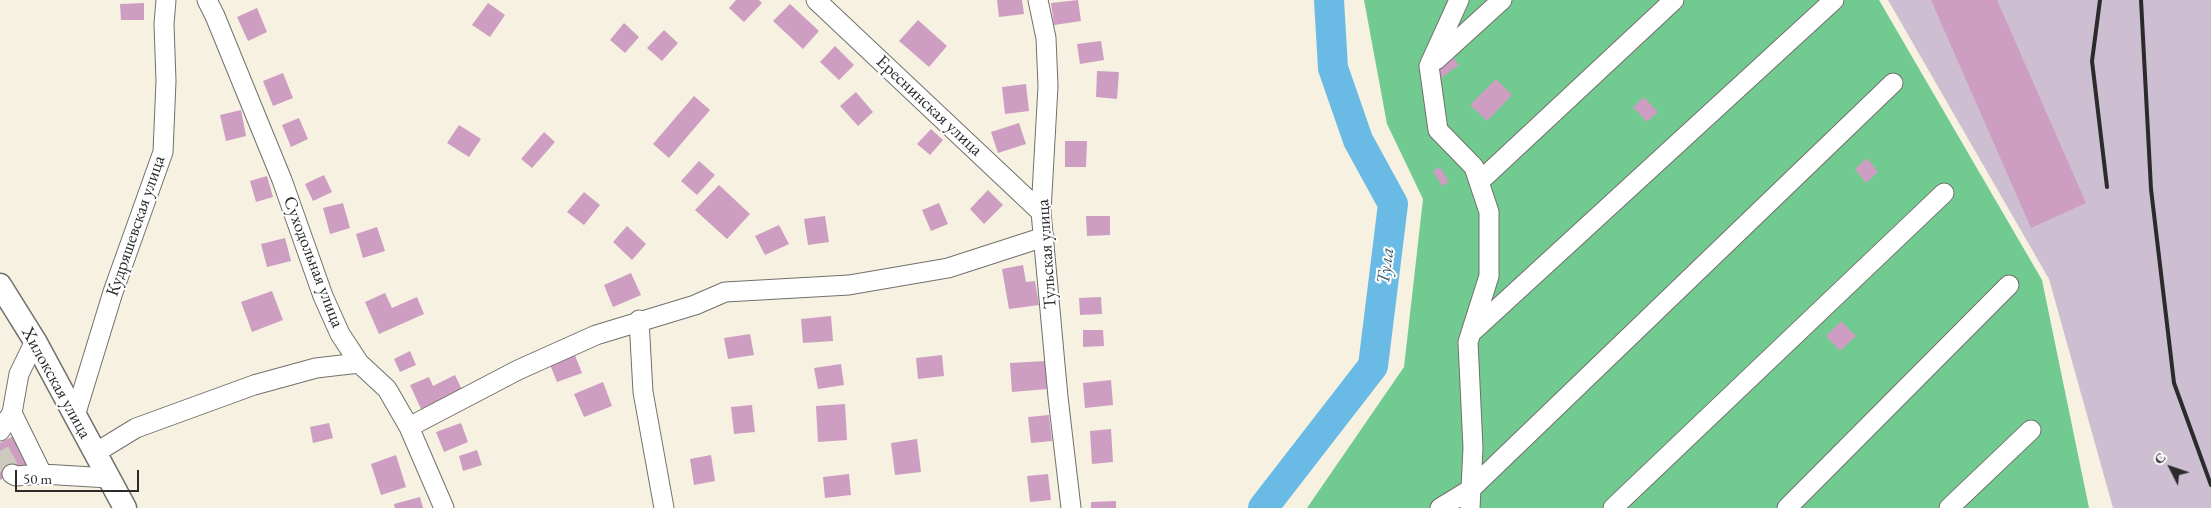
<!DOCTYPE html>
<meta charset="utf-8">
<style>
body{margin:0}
#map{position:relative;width:2211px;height:508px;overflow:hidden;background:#f6f1e1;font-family:"EB Garamond",serif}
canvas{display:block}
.north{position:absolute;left:2146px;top:443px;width:50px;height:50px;-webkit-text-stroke:4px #fff;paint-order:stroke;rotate:311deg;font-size:14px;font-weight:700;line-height:20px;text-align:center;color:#2b2b2b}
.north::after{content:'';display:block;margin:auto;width:18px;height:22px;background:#2b2b2b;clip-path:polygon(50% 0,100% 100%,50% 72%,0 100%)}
.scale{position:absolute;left:15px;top:470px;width:124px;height:22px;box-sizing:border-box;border:2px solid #2b2b2b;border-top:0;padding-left:6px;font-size:15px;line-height:18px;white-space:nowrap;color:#2b2b2b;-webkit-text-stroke:4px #fff;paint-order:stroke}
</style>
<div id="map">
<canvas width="2211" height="508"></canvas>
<div class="north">С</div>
<div class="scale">50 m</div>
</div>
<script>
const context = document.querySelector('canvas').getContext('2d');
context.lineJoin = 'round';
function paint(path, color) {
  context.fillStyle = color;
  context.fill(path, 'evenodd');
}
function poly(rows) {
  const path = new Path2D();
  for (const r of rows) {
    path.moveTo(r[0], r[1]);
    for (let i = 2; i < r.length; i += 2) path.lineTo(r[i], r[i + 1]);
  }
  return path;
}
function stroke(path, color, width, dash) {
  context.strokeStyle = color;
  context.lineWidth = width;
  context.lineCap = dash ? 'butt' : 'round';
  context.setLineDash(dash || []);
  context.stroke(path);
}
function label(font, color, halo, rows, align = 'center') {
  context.font = font + ' "EB Garamond",serif';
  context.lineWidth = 4;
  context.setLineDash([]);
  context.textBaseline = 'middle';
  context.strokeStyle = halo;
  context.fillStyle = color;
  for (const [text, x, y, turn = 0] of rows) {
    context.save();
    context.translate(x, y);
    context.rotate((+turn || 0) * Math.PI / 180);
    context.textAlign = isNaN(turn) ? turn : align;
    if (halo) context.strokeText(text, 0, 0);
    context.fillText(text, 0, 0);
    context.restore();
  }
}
const industrial = poly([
 [1888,0,2211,0,2211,508,2113,508,2049,279]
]);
const green = poly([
 [1364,0,1879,0,2042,280,2089,508,1307,508,1404,367,1423,199,1387,124]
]);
const river = poly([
 [1263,508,1373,366,1393,204,1358,140,1333,68,1329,0]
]);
const building = poly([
 [736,0,759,0,762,3,744,22,729,8],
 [997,0,1022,0,1024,14,999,17],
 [1078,0,1081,21,1054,25,1051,3],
 [1931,0,1997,0,2086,203,2031,228],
 [144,3,144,20,121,20,120,4],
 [488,3,505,15,490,37,472,25],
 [790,4,819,31,803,49,773,21],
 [257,8,267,32,248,41,237,17],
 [918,20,947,46,929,67,899,41],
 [624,23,639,37,625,53,610,40],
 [664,30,678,43,662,61,647,48],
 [1101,41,1104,60,1080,64,1077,44],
 [835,46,854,65,839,80,820,62],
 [1450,53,1459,65,1441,78,1432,65],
 [1097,71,1119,72,1117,99,1096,97],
 [283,73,293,98,273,106,263,81],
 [1496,79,1512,95,1487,121,1470,105],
 [1026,84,1029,111,1005,114,1002,87],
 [856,92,873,112,858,126,840,106],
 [694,96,710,110,669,158,653,144],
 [1644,97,1658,112,1647,122,1633,107],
 [241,110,246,136,226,141,220,115],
 [299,118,308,139,291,147,282,125],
 [1019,123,1026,144,998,153,991,132],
 [459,125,481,139,469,157,447,143],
 [931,129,943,140,930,155,917,144],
 [544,132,555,142,532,168,521,159],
 [1065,141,1087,141,1086,167,1065,167],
 [1867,158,1878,172,1866,183,1855,169],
 [699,161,715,175,697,195,681,181],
 [1440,167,1449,182,1442,186,1433,171],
 [324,175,332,192,313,201,305,184],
 [267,176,273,197,256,202,250,181],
 [719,185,750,214,727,239,695,210],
 [988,190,1003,205,984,224,970,209],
 [584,192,600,205,584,225,567,212],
 [343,203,350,228,330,234,323,208],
 [939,203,948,224,931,231,922,210],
 [825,216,829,242,808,245,804,219],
 [1086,216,1110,216,1110,235,1087,236],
 [779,225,789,244,765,255,755,236],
 [627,226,646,244,632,260,613,242],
 [377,227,385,251,363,258,356,234],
 [285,238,291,261,267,267,261,244],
 [1023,265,1026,282,1035,281,1039,305,1009,309,1002,269],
 [631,273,641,295,613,307,604,285],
 [272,291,283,320,252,332,241,302],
 [385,293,392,308,417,297,424,314,379,334,365,302],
 [1101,297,1102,314,1080,315,1079,298],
 [831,316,833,341,803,343,801,319],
 [1841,321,1856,336,1840,351,1826,336],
 [1083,330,1103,330,1104,346,1083,347],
 [750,334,754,355,728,359,724,338],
 [410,351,416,365,400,372,394,359],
 [574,353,582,373,557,382,549,362],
 [942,355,944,376,918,379,916,358],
 [1045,361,1047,389,1012,392,1010,363],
 [841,364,844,385,818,389,814,368],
 [455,375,462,390,421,409,410,385,429,377,433,386],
 [1111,380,1113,405,1085,408,1083,383],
 [603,382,612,406,584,417,574,394],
 [845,404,847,440,818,442,816,406],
 [752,405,755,432,734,434,731,407],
 [1049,415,1052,441,1031,443,1028,417],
 [329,423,333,438,313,443,310,427],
 [461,423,468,442,444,452,436,432],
 [1111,429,1113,462,1092,464,1090,431],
 [17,434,32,464,0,480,0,443],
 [917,439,921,472,895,475,891,443],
 [477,450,482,465,463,471,459,456],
 [396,455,406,487,381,495,371,464],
 [711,455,715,481,694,485,690,459],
 [849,474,851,495,825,498,823,477],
 [1048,474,1051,500,1030,502,1027,476],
 [420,497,423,508,395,508,394,504],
 [1116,501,1116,508,1091,508,1091,502]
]);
const minorTunnel = poly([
 [0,451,12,474]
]);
const minor = poly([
 [207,0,215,16,282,180,323,296,340,334,359,363,387,389,409,427,444,508],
 [816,0,1041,212],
 [1038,0,1046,38,1048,86,1041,212,1058,397,1071,508],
 [1459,0,1429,66,1438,130,1474,167,1489,212,1489,276,1468,342,1473,448,1470,508],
 [1436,60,1502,0],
 [1479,182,1674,0],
 [639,320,643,392,664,508],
 [1472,332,1834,0],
 [35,341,19,374,12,413,42,474,109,478],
 [75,416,113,292,163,152,166,81,164,24,166,0],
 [409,427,518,370,596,335,695,305,725,292,849,285,948,268,1044,237],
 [0,431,12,413],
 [95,453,136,428,254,385,316,368,359,363],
 [12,474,16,476,42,474],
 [1440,508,1471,489,1893,83],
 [1613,508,1944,193],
 [1787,508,2009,285],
 [1949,508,2031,430]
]);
const major = poly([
 [0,285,35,341,125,508]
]);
const rail = poly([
 [2100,0,2092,61,2107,187],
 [2141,0,2151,189,2174,383,2211,485]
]);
const streetNames = [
 ["Ереснинская улица",929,106,43],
 ["Кудряшевская улица",136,226,-71],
 ["Тульская улица",1047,254,-94],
 ["Суходольная улица",313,262,69],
 ["Хилокская улица",56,383,61]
];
const waterNames = [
 ["Тула",1386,266,-83]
];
paint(industrial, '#cdbed2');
paint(green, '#71ca90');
stroke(river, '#69bae5', 30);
paint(building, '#cd9ec1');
stroke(minorTunnel, '#cdc9bd', 19, [19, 9]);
stroke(minor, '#72706b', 21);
stroke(major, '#72706b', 25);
stroke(minor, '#fff', 19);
stroke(major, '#fff', 22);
stroke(rail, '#2b2b2b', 4);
label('18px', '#2b2b2b', '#fff', streetNames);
label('italic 19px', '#415d6c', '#fff', waterNames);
</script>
